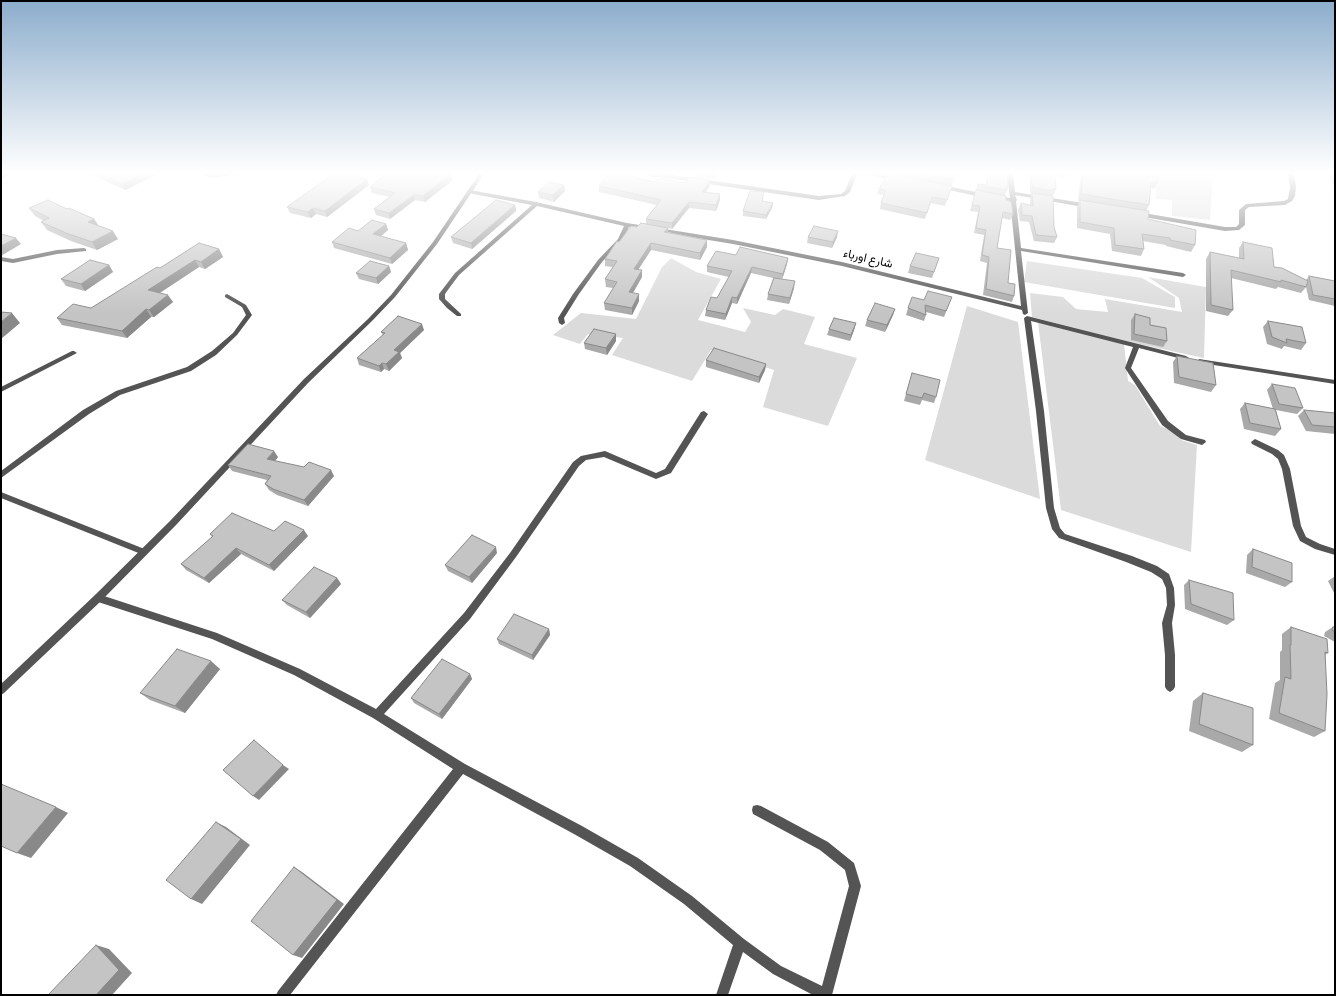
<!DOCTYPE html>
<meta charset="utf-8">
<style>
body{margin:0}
#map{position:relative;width:1336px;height:996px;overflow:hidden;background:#fff;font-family:"Archivo Narrow",sans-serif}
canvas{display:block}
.frame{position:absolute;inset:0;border:2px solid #000;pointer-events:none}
</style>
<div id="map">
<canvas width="1336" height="996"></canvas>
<div class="frame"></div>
</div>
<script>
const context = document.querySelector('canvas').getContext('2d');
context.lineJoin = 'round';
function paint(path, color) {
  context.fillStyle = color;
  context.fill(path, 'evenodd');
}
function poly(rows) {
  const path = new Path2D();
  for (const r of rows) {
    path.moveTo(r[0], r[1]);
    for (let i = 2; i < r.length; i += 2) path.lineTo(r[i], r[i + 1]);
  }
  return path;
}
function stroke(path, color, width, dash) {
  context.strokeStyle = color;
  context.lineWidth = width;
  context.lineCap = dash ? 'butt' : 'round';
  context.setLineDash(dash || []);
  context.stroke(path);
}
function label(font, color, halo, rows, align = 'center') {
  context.font = font + ' "Archivo Narrow",Vazirmatn,sans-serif';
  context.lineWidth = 3;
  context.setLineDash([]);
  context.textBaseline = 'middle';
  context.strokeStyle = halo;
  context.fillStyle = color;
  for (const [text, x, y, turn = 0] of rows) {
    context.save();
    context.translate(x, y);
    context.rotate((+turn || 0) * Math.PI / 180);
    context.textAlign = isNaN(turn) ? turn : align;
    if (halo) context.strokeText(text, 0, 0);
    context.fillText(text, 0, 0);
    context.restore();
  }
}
const green = poly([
 [1156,174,1213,174,1210,220,1172,216,1172,200,1156,199],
 [671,258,696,272,721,279,698,320,745,332,751,322,743,308,775,315,783,309,815,317,804,344,857,358,828,426,763,407,774,370,711,350,692,381,612,355,623,338,588,334,580,344,553,335,581,313,636,319,662,267],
 [1027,261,1142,278,1175,297,1175,308,1024,282],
 [1148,277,1206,287,1204,358,1134,343,1032,317,1030,293,1063,297,1076,309,1108,312,1105,299,1182,312,1179,298],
 [967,306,1018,322,1040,499,925,460],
 [1038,322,1124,344,1128,381,1135,385,1160,426,1176,432,1181,440,1197,445,1191,552,1061,510]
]);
const minor = poly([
 [201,174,239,174,211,178,201,174],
 [649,174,666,174,819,196,841,194,845,191,852,174,857,174,850,192,845,196,819,200,660,177,651,177,649,176,649,174],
 [866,174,879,174,900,179,897,181,866,174],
 [1007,174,1013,174,1015,192,1089,204,1092,206,1089,208,1015,195,1017,200,1016,201,1021,248,1183,273,1186,275,1183,277,1021,251,1028,313,1025,315,1023,314,1022,310,842,266,733,244,629,227,622,241,602,262,579,294,564,318,565,323,562,325,559,323,558,318,573,294,598,260,618,239,624,226,537,206,459,275,450,287,445,294,445,299,461,314,461,316,457,316,447,308,439,299,439,294,455,273,532,205,468,193,467,192,470,190,536,202,627,223,733,240,842,262,1021,306,1010,201,996,200,993,198,996,196,1010,198,1007,174],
 [1288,174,1294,174,1296,187,1295,196,1292,201,1285,205,1249,207,1245,210,1245,225,1239,230,1225,231,1138,216,1135,214,1138,212,1225,227,1236,227,1239,224,1239,210,1246,204,1284,201,1288,199,1290,187,1288,174],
 [942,185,985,194,988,196,985,198,940,188,940,186,942,185],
 [84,248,86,249,86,251,57,254,13,263,1,261,1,257,13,259,57,250,84,248],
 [227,294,246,305,252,315,237,335,216,355,191,371,120,395,89,414,1,478,1,471,83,410,116,391,187,367,212,351,233,333,246,315,242,307,225,297,225,295,227,294],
 [1027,316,1186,356,1189,358,1186,360,1139,348,1131,368,1168,421,1186,435,1205,440,1206,442,1202,445,1181,439,1162,425,1125,368,1133,347,1031,321,1044,411,1054,508,1060,528,1065,534,1132,556,1157,566,1169,574,1174,588,1175,605,1172,623,1175,655,1175,687,1173,690,1170,692,1167,690,1165,687,1165,655,1162,623,1167,605,1166,588,1162,579,1151,572,1126,562,1059,538,1052,529,1046,508,1036,411,1024,318,1027,316],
 [72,351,74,351,77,353,1,392,1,387,72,351],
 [1199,359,1335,380,1335,384,1201,363,1198,361,1199,359],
 [704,411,708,414,671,473,656,479,604,457,586,460,579,466,516,557,470,619,384,714,465,764,582,826,638,858,692,896,744,939,781,966,822,986,849,886,845,870,820,850,753,814,752,810,753,806,757,805,761,806,828,842,854,863,861,886,832,995,813,995,773,974,743,952,728,995,716,995,733,945,684,904,630,866,574,834,463,774,290,995,276,995,278,991,453,769,373,718,294,675,212,639,95,601,94,598,95,595,98,594,217,633,300,669,376,709,464,613,510,553,573,462,581,456,605,451,656,473,665,469,701,412,704,411],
 [1255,439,1278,450,1284,455,1290,469,1301,526,1306,537,1320,544,1335,549,1335,555,1315,549,1300,541,1293,526,1282,469,1278,459,1272,454,1252,444,1251,442,1255,439],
 [1,492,147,550,148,552,147,554,144,555,141,554,1,498,1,492]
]);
const tertiary = poly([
 [3,174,10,174,1,179,1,175,3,174],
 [479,174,484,174,437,244,395,297,372,321,308,383,176,525,101,601,4,693,1,695,1,684,95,595,170,521,304,379,368,319,391,295,433,242,479,174]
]);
const wall = poly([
 [93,174,158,174,125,190,94,176],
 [697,174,718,174,714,179,697,177],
 [888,174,956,174,945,206,930,203,925,219,880,209,881,203,884,195,877,194,879,189],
 [988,174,1004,174,1007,190,1005,195,1006,200,1013,214,1010,220,1002,218,997,248,1008,283,1014,296,1012,302,983,295,987,263,980,261,984,235,974,233,978,212,970,211,978,184,986,185],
 [1030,174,1066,174,1064,178,1055,176,1056,189,1054,195,1051,195,1050,196,1054,227,1057,237,1054,243,1034,241,1029,222,1020,221,1018,210,1021,203,1030,205,1030,199,1032,193,1030,193],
 [1081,174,1157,174,1158,183,1154,189,1151,188,1149,205,1146,211,1148,219,1195,245,1191,252,1166,246,1166,245,1143,241,1144,249,1141,256,1112,251,1110,234,1077,228,1077,207,1080,201,1078,201],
 [1328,174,1335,174,1335,189],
 [451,175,453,180,425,202,415,200,390,219,376,215,374,209,390,197,372,193,370,187],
 [655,182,684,183,710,186,705,192,720,194,720,200,716,211,689,208,672,229,668,228,668,232,707,240,707,247,700,260,651,250,638,270,642,270,642,277,633,293,639,301,632,315,605,310,604,303,613,288,606,287,605,279,613,267,605,266,605,259,637,227,646,224,646,219,657,205,599,192,599,186],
 [369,185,327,217,316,214,311,218,290,213,287,207],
 [564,185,565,191,554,202,539,198,538,192],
 [764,197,762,201,773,203,772,208,766,219,743,216,743,211],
 [515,205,516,211,472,249,453,243,451,237],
 [29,208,67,209,94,219,99,226,118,239,97,250,71,241,47,230,41,222,44,221,35,216],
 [386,224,388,230,380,237,406,243,408,250,392,264,334,248,332,242],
 [808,237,837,237,832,248,807,243],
 [1243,242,1274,267,1306,280,1309,276,1335,281,1335,306,1309,300,1306,287,1301,293,1278,287,1276,289,1231,278,1233,310,1228,316,1206,311,1206,259,1210,252,1239,258,1239,248],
 [219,249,223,257,205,269,199,267,160,293,173,302,154,317,151,317,127,338,62,325,57,318,91,308,160,268],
 [736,255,788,258,787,264,782,279,794,288,789,304,767,300,768,294,773,278,751,273,737,304,732,303,725,320,705,316,706,310,717,298,729,277,707,272,707,266],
 [939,258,932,278,908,273,910,266],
 [109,265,113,272,85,291,66,286,61,279],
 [389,266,391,272,378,284,359,279,356,273],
 [952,297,944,317,926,312,926,315,924,321,906,315,908,308,924,300],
 [895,309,893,315,885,332,865,326,867,320],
 [1135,314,1150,325,1167,341,1163,347,1131,340,1131,320],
 [1268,321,1306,343,1301,350,1284,346,1282,349,1267,344,1263,327],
 [856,323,854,330,850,341,827,335,829,329],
 [424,330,400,353,402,358,389,371,384,369,381,372,359,365,357,358,383,335,381,332],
 [616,334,616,341,607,355,585,349,584,343],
 [1177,356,1216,385,1211,392,1174,383,1173,362],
 [706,360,766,364,765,370,759,383,706,367],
 [912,373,936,397,934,403,922,400,920,405,904,401],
 [1272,384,1303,408,1297,414,1276,410,1281,429,1275,436,1244,429,1240,409,1245,403,1273,409,1267,390],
 [1304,410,1335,413,1335,434,1306,431,1298,416],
 [278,457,275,461,334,476,308,506,277,495,269,490,265,484,267,480,232,471,228,465],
 [274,531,308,536,274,571,241,554,209,583,186,570,181,564,212,537,210,534],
 [1253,549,1292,582,1285,587,1246,573,1247,555],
 [497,553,472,583,448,571,445,565],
 [1335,576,1335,595,1328,581],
 [337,578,341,584,310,618,287,605,282,600],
 [1189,580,1234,620,1227,625,1185,609,1184,585],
 [1291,627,1328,653,1325,655,1325,731,1314,737,1269,719,1275,683,1280,680,1280,652,1282,650,1282,634],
 [1333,627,1335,627,1335,642,1324,636,1325,632],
 [549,629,550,635,533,660,499,644,497,639],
 [220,669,185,713,150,700,140,693],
 [470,674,472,679,442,719,414,703,411,698],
 [1203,693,1253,745,1242,752,1189,731,1193,701]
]);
const shadedWall = poly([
 [142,174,158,174,125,190,122,184],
 [446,174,453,174,451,175,453,180,425,202,423,196],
 [716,174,718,174,714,179,714,176],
 [367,179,369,185,327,217,325,211],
 [710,180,710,186,702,198,702,192],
 [564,185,565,191,554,202,553,195],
 [720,194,720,200,716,211,716,205],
 [414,195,415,200,390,219,389,213],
 [689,202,689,208,672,229,672,223],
 [773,203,772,208,766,219,766,215],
 [515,205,516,211,472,249,471,243],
 [313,208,316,214,311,218,308,212],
 [94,219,99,227,88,222],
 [386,224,388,230,375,241,373,234],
 [668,228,668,235,664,232],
 [113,231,118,239,97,250,92,242],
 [838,231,837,237,832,248,833,242],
 [16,238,21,244,1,256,1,246],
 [707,240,707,247,700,260,700,253],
 [406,243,408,250,392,264,390,258],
 [651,243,651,250,634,276,634,269],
 [219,249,223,257,205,269,201,262],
 [788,258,787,264,782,280,783,274],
 [195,260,199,267,153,297,148,290],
 [109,265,113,272,85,291,81,284],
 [389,266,391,272,378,284,376,278],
 [752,267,751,273,737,304,737,298],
 [642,270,642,277,629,299,629,292],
 [795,281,794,288,789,304,790,298],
 [639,294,639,301,632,315,632,308],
 [168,295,173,302,154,317,149,310],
 [732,297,732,303,725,320,726,314],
 [146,309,151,317,127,338,122,331],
 [895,309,893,315,885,332,887,325],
 [12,313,20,323,1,339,1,322],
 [856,323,854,330,850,341,851,335],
 [422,324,424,330,400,353,402,358,389,371,386,364,394,350],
 [616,334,616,341,607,355,606,348],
 [382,363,384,369,381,372,379,366],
 [766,364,765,370,759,383,759,377],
 [274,451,278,457,271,466,267,459],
 [331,470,334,476,308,506,304,500],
 [304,530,308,536,274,571,269,565],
 [496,547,497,553,472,583,469,577],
 [236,548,241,554,209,583,204,578],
 [337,578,341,584,310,618,306,612],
 [549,629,550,635,533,660,532,655],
 [211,661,220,669,185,713,175,706],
 [470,674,472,679,442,719,439,714],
 [283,765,289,769,259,800,253,796],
 [56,807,68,813,31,858,17,853],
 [216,822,226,827,250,845,202,904,191,899],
 [294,867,302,872,344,904,302,958,293,955],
 [96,945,109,949,132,973,112,995,96,995]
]);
const building = poly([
 [100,174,142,174,122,184,100,174],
 [333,174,343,174,367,179,325,211,313,208,308,212,287,207,333,174],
 [386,174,451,174,423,196,414,195,389,213,374,209,395,193,370,187,386,174],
 [609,174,621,174,655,182,659,178,684,183,691,177,710,180,702,192,720,194,716,205,689,202,672,223,646,219,661,200,599,186,609,174],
 [700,174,716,174,714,176,700,174],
 [888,174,890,174,952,186,947,200,932,197,927,213,881,203,886,190,879,189,888,174],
 [922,174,956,174,954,180,922,174],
 [988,174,1004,174,1008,175,1007,190,977,185,978,184,987,185,988,174],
 [1032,174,1055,174,1056,189,1052,189,1052,191,1032,187,1032,174],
 [1083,174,1157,174,1158,183,1151,182,1149,205,1081,194,1083,174],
 [549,182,564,185,553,195,538,192,549,182],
 [976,190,1006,196,1006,200,1011,202,1013,214,1003,212,997,248,1011,250,1008,283,1015,284,1014,296,986,289,989,257,982,255,986,230,976,228,980,206,972,205,976,190],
 [750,191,764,192,762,201,773,203,766,215,743,211,750,191],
 [1032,193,1053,196,1054,227,1057,237,1036,235,1032,216,1022,215,1021,203,1033,206,1032,193],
 [48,200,67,209,69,208,94,219,88,222,113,231,92,242,66,233,41,222,49,218,29,208,48,200],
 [496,200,515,205,471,243,451,237,496,200],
 [1080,200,1149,211,1148,219,1196,230,1195,245,1170,240,1170,238,1142,234,1144,249,1115,245,1114,228,1080,222,1080,200],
 [372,220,386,224,373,234,406,243,390,258,332,242,349,228,358,231,372,220],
 [641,223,668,228,664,232,707,240,700,253,651,243,634,269,642,270,629,292,639,294,632,308,604,303,617,282,605,279,617,261,605,259,617,241,619,242,631,226,637,227,641,223],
 [814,226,838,231,833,242,808,237,814,226],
 [1,234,16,238,1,246,1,234],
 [1243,242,1272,248,1274,267,1282,268,1308,281,1306,287,1281,280,1281,282,1231,270,1233,310,1211,305,1210,252,1244,259,1243,242],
 [199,243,219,249,201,262,195,260,148,290,168,295,149,310,146,309,122,331,57,318,73,304,91,308,157,267,160,268,199,243],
 [740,247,788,258,783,274,752,267,737,298,732,297,726,314,706,310,711,297,717,298,732,271,707,266,716,251,736,255,740,247],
 [916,253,939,258,934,272,910,266,916,253],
 [90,260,109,265,81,284,61,279,90,260],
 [370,261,389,266,376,278,356,273,370,261],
 [1309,276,1335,281,1335,299,1313,295,1309,276],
 [774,278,795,281,790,298,768,294,774,278],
 [928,291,952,297,946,311,925,305,926,315,908,308,912,297,924,300,928,291],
 [875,303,895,309,887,325,867,320,875,303],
 [1,312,12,313,1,322,1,312],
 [1135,314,1150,318,1150,325,1166,328,1167,341,1134,334,1135,314],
 [398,316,422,324,394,350,399,352,386,364,382,363,379,366,357,358,385,333,381,332,398,316],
 [834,318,856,323,851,335,829,329,834,318],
 [1268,321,1302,327,1306,343,1286,339,1287,343,1272,337,1268,321],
 [594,329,616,334,606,348,584,343,594,329],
 [714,348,766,364,759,377,706,360,714,348],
 [1177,356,1213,363,1216,385,1179,377,1177,356],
 [912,373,940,380,936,397,924,393,922,398,906,394,912,373],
 [1272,384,1295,388,1303,408,1279,404,1272,384],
 [1245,403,1275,409,1281,429,1250,423,1245,403],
 [1304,410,1335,413,1335,427,1312,425,1304,410],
 [248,444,274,451,267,459,304,467,309,462,331,470,304,500,273,489,265,484,271,476,228,465,248,444],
 [232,513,274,531,285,521,304,530,269,565,236,548,204,578,181,564,213,536,210,534,232,513],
 [472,535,496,547,469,577,445,565,472,535],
 [1253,549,1292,563,1292,582,1252,567,1253,549],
 [314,567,337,578,306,612,282,600,314,567],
 [1189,580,1233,593,1234,620,1191,604,1189,580],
 [514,614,549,629,532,655,497,639,514,614],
 [1291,627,1327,639,1328,653,1325,652,1327,694,1325,731,1279,713,1285,677,1291,679,1290,645,1291,645,1291,627],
 [1333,627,1335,627,1335,632,1332,630,1333,627],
 [177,649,211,661,175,706,140,693,177,649],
 [442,659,470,674,439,714,411,698,442,659],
 [1203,693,1253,708,1253,745,1199,724,1203,693],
 [254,740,283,765,253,796,223,770,254,740],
 [1,784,56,807,17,853,1,846,1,784],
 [216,822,241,839,191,899,166,880,216,822],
 [294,867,337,900,293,955,251,921,294,867],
 [96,945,119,970,96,995,48,995,96,945]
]);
const farStreetnames = [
 ["شارع اورباء",868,259,13]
];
paint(green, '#dbdbdb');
paint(minor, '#545454');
paint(tertiary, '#545454');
paint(wall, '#a9a9a9');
paint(shadedWall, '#898989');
paint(building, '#c4c4c4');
stroke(building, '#898989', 1);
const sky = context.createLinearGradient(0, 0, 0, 314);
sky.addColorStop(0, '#8cadcc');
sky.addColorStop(0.55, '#fff');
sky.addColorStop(1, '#ffffff00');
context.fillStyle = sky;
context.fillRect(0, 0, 1336, 314);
label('12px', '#000', '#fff', farStreetnames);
</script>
